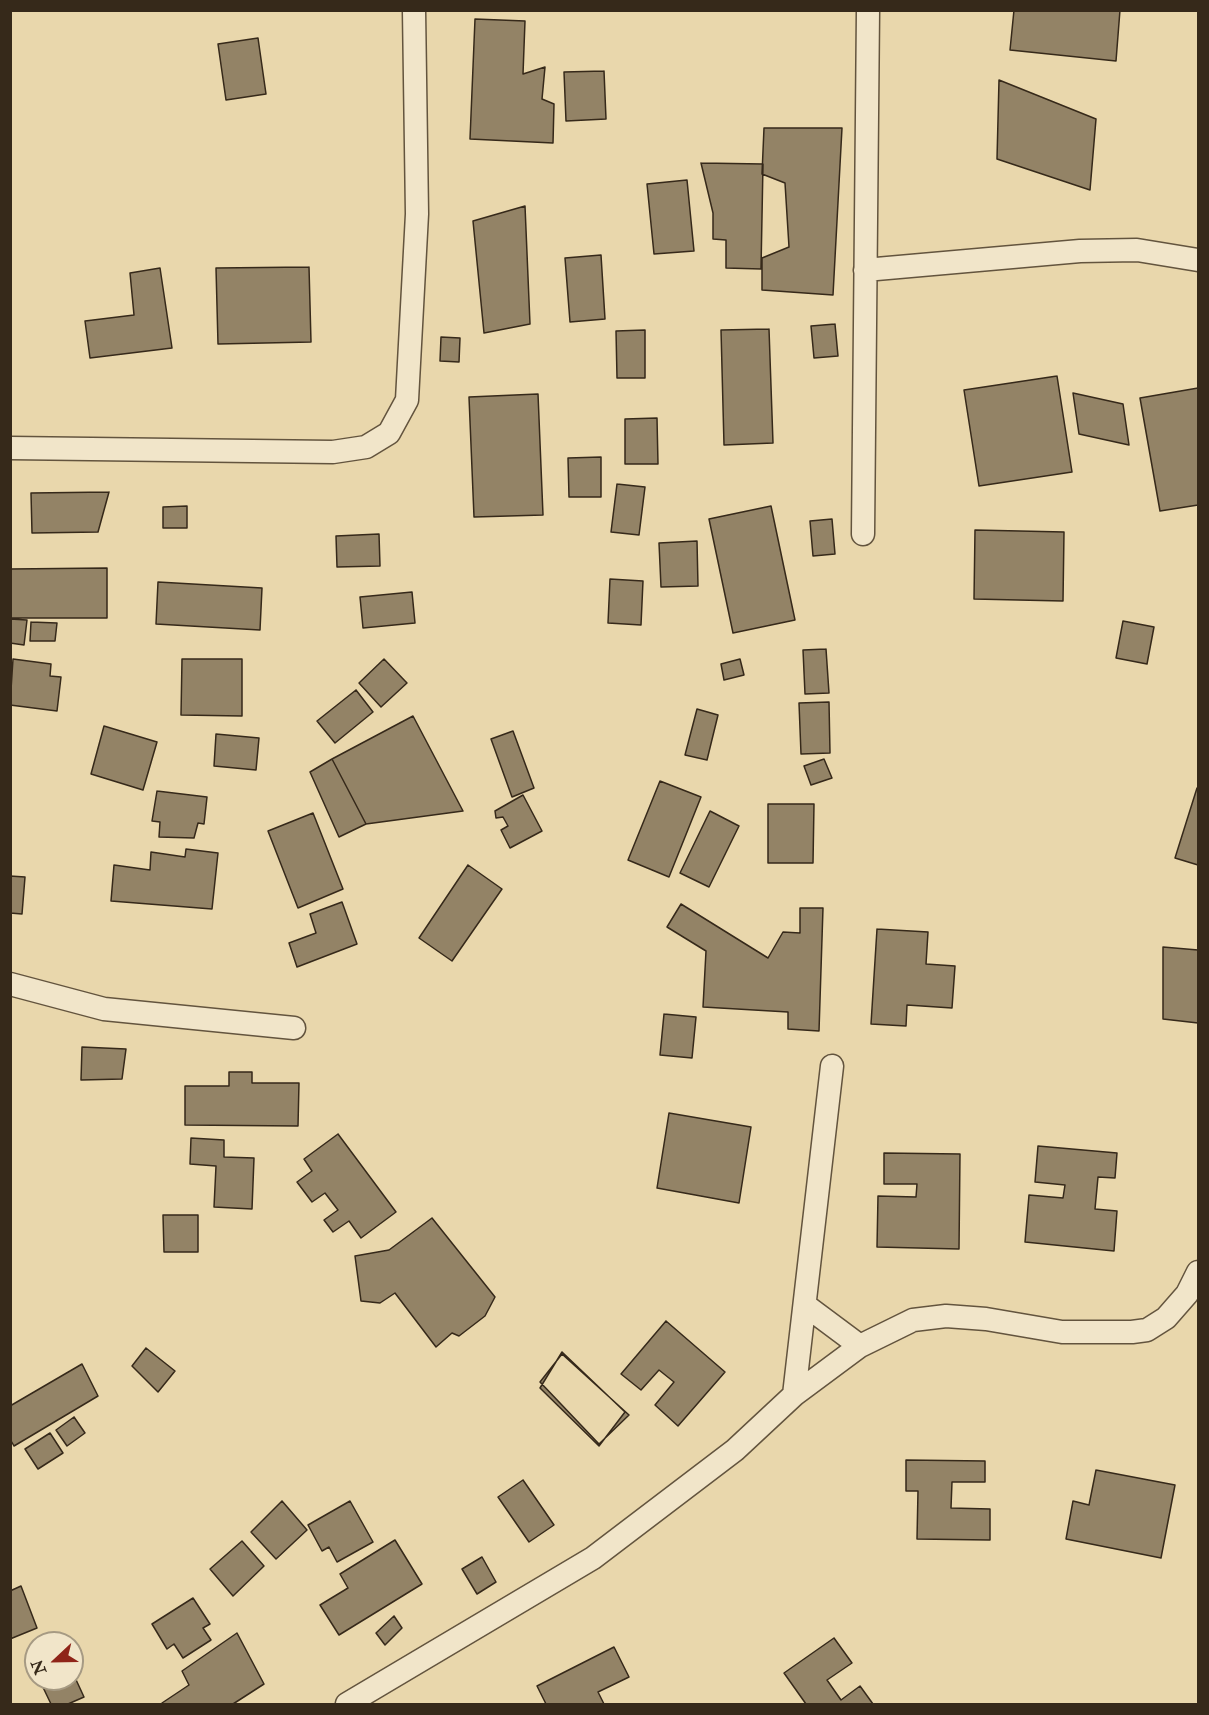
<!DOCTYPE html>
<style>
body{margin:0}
#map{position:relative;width:1209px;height:1715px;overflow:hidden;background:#e9d7ac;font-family:"IM FELL Double Pica",serif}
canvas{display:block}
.frame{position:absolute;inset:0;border:12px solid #36291a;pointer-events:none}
.north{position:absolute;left:24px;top:1631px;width:60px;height:60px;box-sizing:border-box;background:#f1e5c9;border:2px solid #a69a83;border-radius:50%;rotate:248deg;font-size:16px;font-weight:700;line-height:24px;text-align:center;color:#36291a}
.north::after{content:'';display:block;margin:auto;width:21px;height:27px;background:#8f2418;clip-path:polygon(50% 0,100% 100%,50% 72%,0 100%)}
</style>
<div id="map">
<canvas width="1209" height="1715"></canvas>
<div class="frame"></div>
<div class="north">N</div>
</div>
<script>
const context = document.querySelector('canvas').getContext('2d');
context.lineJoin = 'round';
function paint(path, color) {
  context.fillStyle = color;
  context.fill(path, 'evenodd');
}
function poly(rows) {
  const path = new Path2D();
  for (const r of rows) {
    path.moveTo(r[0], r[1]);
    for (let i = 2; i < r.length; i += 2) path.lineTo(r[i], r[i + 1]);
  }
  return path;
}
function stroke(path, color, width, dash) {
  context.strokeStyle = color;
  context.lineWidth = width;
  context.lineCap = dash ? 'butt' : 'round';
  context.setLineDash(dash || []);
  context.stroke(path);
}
const building = poly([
 [1014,10,1120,10,1116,61,1010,50,1014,10],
 [475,19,525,21,523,74,545,67,542,99,554,104,553,143,470,139,475,19],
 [258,38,266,94,226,100,218,44,258,38],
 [604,71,606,119,566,121,564,72,604,71],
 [999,80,1096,119,1090,190,997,159,999,80],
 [764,128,842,128,833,295,762,290,762,258,789,247,785,183,762,174,764,128],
 [701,163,763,164,761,269,726,268,726,240,713,239,713,213,701,163],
 [687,180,694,251,654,254,647,184,687,180],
 [525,206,530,324,484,333,473,221,525,206],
 [601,255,605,319,570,322,565,258,601,255],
 [309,267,311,342,218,344,216,268,309,267],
 [160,268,172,348,90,358,85,321,134,315,130,273,160,268],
 [835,324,838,356,814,358,811,326,835,324],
 [769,329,773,443,724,445,721,330,769,329],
 [645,330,645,378,617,378,616,331,645,330],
 [441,337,460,338,459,362,440,361,441,337],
 [1057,376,1072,472,979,486,964,390,1057,376],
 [1198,388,1198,505,1160,511,1140,398,1198,388],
 [1073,393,1123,404,1129,445,1079,434,1073,393],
 [538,394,543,515,474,517,469,397,538,394],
 [657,418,658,464,625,464,625,419,657,418],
 [601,457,601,497,569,497,568,458,601,457],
 [617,484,645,487,639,535,611,532,617,484],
 [109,492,98,532,32,533,31,493,109,492],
 [187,506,187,528,163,528,163,507,187,506],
 [771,506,795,620,733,633,709,519,771,506],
 [832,519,835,554,813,556,810,521,832,519],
 [975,530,1064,532,1063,601,974,599,975,530],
 [379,534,380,566,337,567,336,536,379,534],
 [697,541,698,586,661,587,659,543,697,541],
 [107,568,107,618,10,618,10,569,107,568],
 [610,579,643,581,641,625,608,623,610,579],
 [158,582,262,588,260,630,156,624,158,582],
 [412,592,415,623,363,628,360,597,412,592],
 [10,619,27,620,24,645,10,643,10,619],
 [1123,621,1154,627,1147,664,1116,658,1123,621],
 [31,622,57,623,55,641,30,641,31,622],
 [826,649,829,693,805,694,803,650,826,649],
 [13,659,51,664,50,676,61,677,57,711,10,705,13,659],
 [182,659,242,659,242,716,181,715,182,659],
 [384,659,407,683,381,707,359,683,384,659],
 [740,659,744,675,724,680,721,664,740,659],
 [356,690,373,712,335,743,317,721,356,690],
 [829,702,830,753,801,754,799,703,829,702],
 [697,709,718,715,707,760,685,755,697,709],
 [413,716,463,811,366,824,332,759,413,716],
 [104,726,157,742,143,790,91,774,104,726],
 [513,731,534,788,512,797,491,739,513,731],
 [216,734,259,738,256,770,214,766,216,734],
 [332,759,366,824,339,837,310,772,332,759],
 [824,759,832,778,811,785,804,766,824,759],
 [660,781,701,797,669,877,628,860,660,781],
 [1197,788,1198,789,1198,865,1175,858,1197,788],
 [157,791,207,797,204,824,198,823,194,838,159,837,160,822,152,821,157,791],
 [523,795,542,831,510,848,501,830,508,826,503,817,496,818,495,811,523,795],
 [768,804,814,804,813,863,768,863,768,804],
 [710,811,739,826,709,887,680,873,710,811],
 [313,813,343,889,298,908,268,831,313,813],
 [186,849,218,853,212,909,111,901,114,865,150,870,151,852,185,857,186,849],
 [468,865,502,889,452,961,419,938,468,865],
 [10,876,25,877,22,914,10,913,10,876],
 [342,902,357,944,297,967,289,943,316,933,310,914,342,902],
 [681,904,768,958,783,932,800,933,800,908,823,908,819,1031,788,1029,788,1012,703,1007,706,951,667,927,681,904],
 [877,929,928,932,926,964,955,966,952,1008,907,1005,906,1026,871,1024,877,929],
 [1163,947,1198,950,1198,1023,1163,1019,1163,947],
 [664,1014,696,1017,692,1058,660,1055,664,1014],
 [82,1047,126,1049,122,1079,81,1080,82,1047],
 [229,1072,252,1072,252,1083,299,1083,298,1126,185,1125,185,1086,229,1086,229,1072],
 [669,1113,751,1127,739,1203,657,1188,669,1113],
 [338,1134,396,1212,361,1238,349,1221,333,1232,324,1220,338,1210,325,1193,312,1202,297,1182,312,1171,304,1159,338,1134],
 [191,1138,224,1140,224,1157,254,1158,252,1209,214,1207,216,1166,190,1164,191,1138],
 [1038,1146,1117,1153,1115,1178,1098,1177,1095,1209,1117,1211,1114,1251,1025,1242,1029,1195,1063,1198,1065,1185,1035,1182,1038,1146],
 [884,1153,960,1154,959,1249,877,1247,878,1196,916,1197,917,1184,884,1184,884,1153],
 [163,1215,198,1215,198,1252,164,1252,163,1215],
 [432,1218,495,1297,485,1316,459,1336,452,1333,436,1347,395,1293,380,1303,361,1301,355,1256,389,1250,432,1218],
 [666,1321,725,1372,678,1426,655,1405,674,1382,659,1370,641,1390,621,1374,666,1321],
 [146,1348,175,1371,158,1392,132,1366,146,1348],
 [562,1352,625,1412,599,1446,540,1388,562,1352],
 [562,1354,629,1415,599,1444,540,1382,562,1354],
 [82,1364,98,1396,14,1446,10,1439,10,1406,82,1364],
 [74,1417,85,1433,67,1446,56,1430,74,1417],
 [50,1433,63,1453,38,1469,25,1449,50,1433],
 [906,1460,985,1461,985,1482,952,1482,951,1508,990,1509,990,1540,917,1539,918,1491,906,1491,906,1460],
 [1096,1470,1175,1485,1161,1558,1066,1539,1073,1501,1089,1505,1096,1470],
 [523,1480,554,1525,529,1542,498,1497,523,1480],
 [282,1501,307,1530,276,1559,251,1532,282,1501],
 [350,1501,373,1542,337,1562,329,1547,322,1551,308,1525,350,1501],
 [395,1540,422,1584,339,1635,320,1605,348,1588,340,1574,395,1540],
 [242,1541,264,1566,233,1596,210,1569,242,1541],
 [482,1557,496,1582,477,1594,462,1569,482,1557],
 [21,1586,37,1628,10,1639,10,1591,21,1586],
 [193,1598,210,1624,203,1628,211,1640,183,1658,174,1644,167,1649,152,1624,193,1598],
 [394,1616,402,1628,385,1645,376,1633,394,1616],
 [237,1633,264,1684,233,1704,163,1704,162,1703,189,1685,182,1671,237,1633],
 [834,1638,852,1663,827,1680,841,1700,860,1686,873,1704,806,1704,784,1673,834,1638],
 [614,1647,629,1677,598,1692,604,1704,546,1704,537,1686,614,1647],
 [72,1671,84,1697,68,1704,51,1704,39,1679,72,1679,72,1671]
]);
const street = poly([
 [865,270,1080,251,1137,250,1198,260],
 [10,448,333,452,366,447,389,433,407,400,417,214,414,10],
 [863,534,868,10],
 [10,984,104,1009,294,1028],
 [805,1305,860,1346],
 [794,1395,832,1066],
 [347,1704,593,1558,735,1450,794,1395,860,1346,913,1320,946,1316,986,1319,1062,1332,1132,1332,1147,1330,1166,1318,1187,1294,1198,1272]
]);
paint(building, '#938366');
stroke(building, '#36291a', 1.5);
stroke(street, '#63543e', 25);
stroke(street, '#f1e5c9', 22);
</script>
